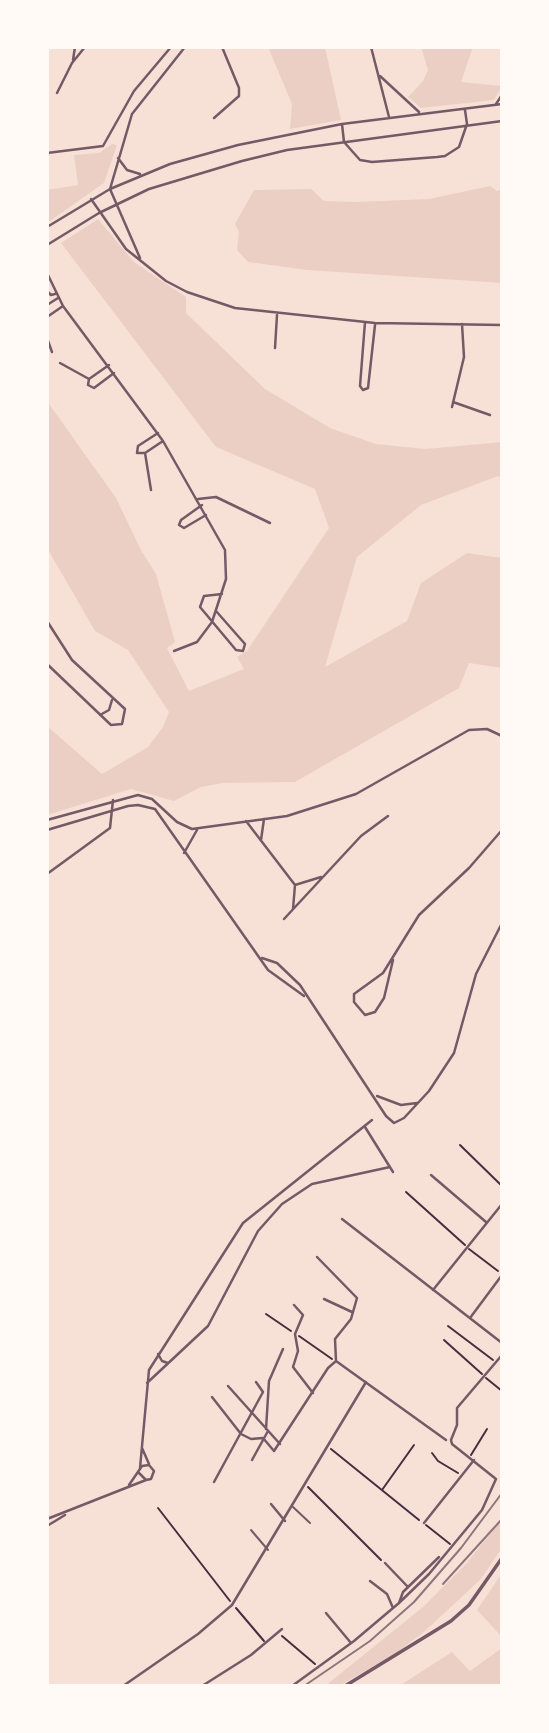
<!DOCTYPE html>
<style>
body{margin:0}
#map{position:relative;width:549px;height:1733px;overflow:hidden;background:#f7e1d7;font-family:"Golos Text",sans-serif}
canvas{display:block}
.frame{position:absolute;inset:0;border:49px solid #fffaf5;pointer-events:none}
</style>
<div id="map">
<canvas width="549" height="1733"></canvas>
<div class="frame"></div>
</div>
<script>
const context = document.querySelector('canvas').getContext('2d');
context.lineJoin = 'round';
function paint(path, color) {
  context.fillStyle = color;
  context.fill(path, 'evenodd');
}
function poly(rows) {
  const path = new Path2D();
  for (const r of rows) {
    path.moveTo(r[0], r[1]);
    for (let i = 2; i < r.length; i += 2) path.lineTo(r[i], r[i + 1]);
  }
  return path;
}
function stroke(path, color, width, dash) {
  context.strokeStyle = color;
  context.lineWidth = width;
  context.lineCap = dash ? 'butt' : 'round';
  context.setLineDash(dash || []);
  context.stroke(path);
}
const green = poly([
 [268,47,325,47,341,120,290,129,292,104],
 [421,47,473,47,461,82,502,86,494,100,421,108,408,97,423,81,428,70],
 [112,144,117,145,104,183,47,223,47,190,78,185,74,155,99,153],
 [490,186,497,191,502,189,502,283,307,270,248,262,237,250,239,232,235,224,254,190,311,189,324,201,356,202,429,199],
 [98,219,134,262,186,297,186,313,265,389,330,428,376,444,426,449,502,442,502,478,498,476,421,505,357,557,325,667,407,621,421,583,467,553,502,558,502,668,469,663,459,688,295,782,223,783,201,787,174,801,131,789,47,815,47,726,102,774,148,747,163,727,169,712,128,650,95,631,47,548,47,401,116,498,141,550,156,574,175,642,167,648,189,691,244,669,237,657,247,651,329,528,315,489,216,447,61,243],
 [502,1519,502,1548,480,1580,425,1631,395,1654,339,1686,325,1686,423,1607,466,1564],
 [502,1573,502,1637,477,1610],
 [502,1648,502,1686,399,1686,452,1652,470,1671]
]);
const path = poly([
 [460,1145,502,1186],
 [406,1192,465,1245],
 [469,1249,498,1271],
 [266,1314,291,1331],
 [448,1326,493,1360],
 [299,1336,332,1359],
 [444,1340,482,1374],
 [486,1378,502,1391],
 [331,1449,419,1520],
 [432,1453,438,1461,458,1473],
 [471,1455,487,1429],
 [308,1487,381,1560],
 [382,1490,414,1445],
 [158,1508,230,1601],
 [426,1525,450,1544],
 [236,1608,264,1641],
 [282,1636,315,1664]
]);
const service = poly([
 [293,1507,310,1523],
 [251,1530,268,1550]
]);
const minor = poly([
 [371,47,389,117],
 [73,60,75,47],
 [380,76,419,112],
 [57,93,72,63,85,47],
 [496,104,502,95],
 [214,118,239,96,239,88,222,47],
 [342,124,344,142,360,160,372,162,437,157,445,156,459,147,467,124,465,110],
 [47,153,103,146,134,91,171,47],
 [118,158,127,170,140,174],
 [91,199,126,249,166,281,187,292,235,308,375,323,502,325],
 [47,227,110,189,170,164,238,145,342,124,502,104],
 [47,245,99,213,149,189,242,161,287,150,502,121],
 [140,258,110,189,132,114,185,47],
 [47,273,63,306,163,441,225,550,226,579,212,622,197,642,174,651],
 [47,291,51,295,55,294],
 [47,305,58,298],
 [47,317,63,306],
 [47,338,52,352],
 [275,348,277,315],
 [60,363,89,379],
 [109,365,89,379,88,385,94,388,114,373],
 [363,390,368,388,375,325],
 [363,390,360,386,365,322],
 [453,402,490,415],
 [452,407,464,357,462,324],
 [158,433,138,446,137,453,145,453,163,441],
 [145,453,151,490],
 [198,499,216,497,270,523],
 [202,505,181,520,179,525,184,528,206,515],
 [216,611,245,644,243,651,236,650,200,607,204,596,222,594],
 [47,621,72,660,125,709,122,724,111,725,47,664],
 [100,715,109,710,112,700],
 [47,820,138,795,152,799,177,822,192,829,287,816,356,794,469,730,487,729,502,736],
 [246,821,295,885,293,909],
 [47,830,128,806,138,805,155,809,268,970,304,996],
 [261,840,264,819],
 [184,853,197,830],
 [47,874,110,828,113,800],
 [295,885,321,877],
 [284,919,361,836,388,816],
 [262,958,277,963,300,985,386,1116,394,1123,404,1118,429,1091,454,1053,476,974,502,923],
 [393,960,384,998,375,1012,365,1015,354,1002,354,994,383,973,419,915,469,868,502,830],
 [377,1096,401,1105,417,1103],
 [365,1127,393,1172],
 [431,1175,486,1222],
 [342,1219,502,1343],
 [317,1257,357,1298,351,1319,335,1339,336,1361],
 [433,1290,502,1204],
 [324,1299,352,1312],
 [294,1305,303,1315,295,1334,298,1351,293,1367,313,1393],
 [470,1318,502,1275],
 [158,1354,162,1361,168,1363],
 [336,1361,446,1440],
 [147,1383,208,1326,258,1231,282,1204,312,1184,390,1167],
 [228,1386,280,1444],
 [212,1397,241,1434,251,1439,263,1438,274,1451,328,1368,336,1361],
 [266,1429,269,1381,283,1349],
 [142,1448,149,1464],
 [252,1460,268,1431],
 [140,1468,149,1370,243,1223,372,1120],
 [214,1482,263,1392,256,1382],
 [129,1485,142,1466,149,1465,154,1471,151,1479,146,1480,139,1473],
 [271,1504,285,1521],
 [47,1519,146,1480],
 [424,1523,474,1460],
 [47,1526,65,1515],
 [385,1563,408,1587],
 [370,1581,387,1594,393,1608],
 [399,1603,403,1592,439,1557],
 [326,1613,351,1643],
 [123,1686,198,1634,232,1605,366,1382],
 [202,1686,251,1655,282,1629],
 [292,1686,354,1641,399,1603,429,1574,482,1510,496,1479,452,1444,451,1440,457,1425,457,1408,502,1355]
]);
const tertiary = poly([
 [345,1686,451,1621,469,1605,502,1558]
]);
const rail = poly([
 [443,1584,502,1519],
 [304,1686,370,1641,414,1602,461,1548,502,1493]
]);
paint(green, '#ebcfc5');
stroke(path, '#4a2c40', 2);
stroke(service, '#755966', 2);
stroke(minor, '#755966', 2.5);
stroke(tertiary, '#755966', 3.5);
stroke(rail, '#8f747c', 2);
</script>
